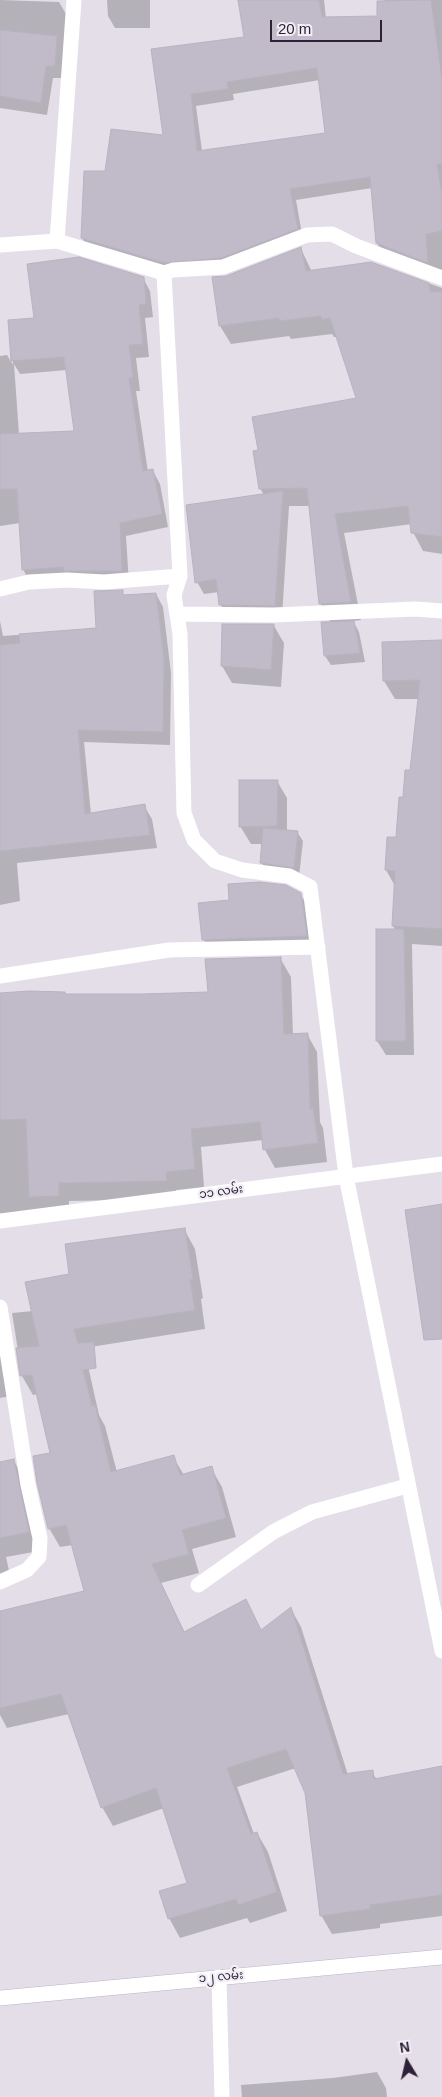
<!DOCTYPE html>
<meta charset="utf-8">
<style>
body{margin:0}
#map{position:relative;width:442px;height:2097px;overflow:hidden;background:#e3dee8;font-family:Helvetica,sans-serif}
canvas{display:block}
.north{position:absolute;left:382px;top:2037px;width:50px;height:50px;-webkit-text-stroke:4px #f1eef6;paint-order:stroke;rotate:351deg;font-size:14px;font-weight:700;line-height:20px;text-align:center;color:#2e2137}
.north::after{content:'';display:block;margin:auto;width:18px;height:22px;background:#2e2137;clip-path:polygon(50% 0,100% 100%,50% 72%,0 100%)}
.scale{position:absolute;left:270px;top:20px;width:112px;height:22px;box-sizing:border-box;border:2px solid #2e2137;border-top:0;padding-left:6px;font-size:15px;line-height:18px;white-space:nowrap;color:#2e2137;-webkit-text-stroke:4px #f1eef6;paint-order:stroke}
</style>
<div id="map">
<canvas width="442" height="2097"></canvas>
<div class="north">N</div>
<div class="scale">20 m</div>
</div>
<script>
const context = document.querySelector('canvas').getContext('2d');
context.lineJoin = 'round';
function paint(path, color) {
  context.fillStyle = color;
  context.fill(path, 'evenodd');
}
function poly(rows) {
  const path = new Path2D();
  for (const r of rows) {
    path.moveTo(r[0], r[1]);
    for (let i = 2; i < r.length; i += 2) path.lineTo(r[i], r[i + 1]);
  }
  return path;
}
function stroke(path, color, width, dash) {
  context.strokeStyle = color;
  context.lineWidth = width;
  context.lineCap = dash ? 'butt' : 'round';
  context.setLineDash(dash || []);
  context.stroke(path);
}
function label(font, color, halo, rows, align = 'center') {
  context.font = font + ' Helvetica,"Noto Sans Myanmar",sans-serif';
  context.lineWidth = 4.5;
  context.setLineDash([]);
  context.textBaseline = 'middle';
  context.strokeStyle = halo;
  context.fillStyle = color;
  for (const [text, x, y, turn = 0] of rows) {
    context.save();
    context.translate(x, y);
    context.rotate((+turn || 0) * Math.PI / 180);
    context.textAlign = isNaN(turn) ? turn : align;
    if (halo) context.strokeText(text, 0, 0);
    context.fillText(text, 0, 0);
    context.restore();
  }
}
const shadow = poly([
 [0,0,59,2,66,14,62,78,53,78,47,115,0,108],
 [107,0,150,0,150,28,115,28,108,16],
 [240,0,324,0,326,19,378,18,385,0,442,0,442,276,384,255,377,243,372,188,296,200,303,240,171,274,89,250,82,238,106,173,164,136,153,50,246,38],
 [320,80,326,134,202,151,196,106,234,100,233,94],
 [301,249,312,272,371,263,442,288,442,554,423,551,413,532,412,524,344,533,361,620,353,621,359,632,365,662,331,665,325,656,331,623,320,603,310,506,289,506,282,617,228,617,221,605,219,592,204,594,197,582,264,495,260,488,357,399,337,337,334,337,332,334,291,339,289,336,231,344,220,326,227,277],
 [143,278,150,291,153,317,145,318,149,357,136,358,140,391,136,391,148,472,153,471,160,484,168,527,126,536,129,584,30,583,23,569,20,523,0,526,0,356,7,355,13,365,10,321,35,319],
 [14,364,20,374,67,370,75,432,19,434],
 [122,591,124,596,156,594,163,607,171,673,170,745,84,742,91,814,144,806,152,819,157,848,17,863,20,901,0,905,0,621,3,636,98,629],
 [274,626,284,643,281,687,232,683,222,666],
 [442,643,442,946,412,944,414,1055,386,1055,377,1041,377,930,396,931,393,926,395,886,386,870,397,838,411,771,419,699,395,699,384,681],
 [277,781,287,798,287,831,297,832,303,841,299,877,267,872,262,863,263,844,251,844,240,826],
 [300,894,308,907,313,949,211,953,204,940],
 [280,958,291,977,293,1035,307,1034,317,1052,320,1122,323,1128,327,1162,275,1168,265,1150,263,1140,201,1147,204,1187,176,1190,176,1199,69,1201,69,1214,0,1224,0,994,65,995,210,993],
 [184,1229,195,1249,203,1298,201,1299,205,1329,84,1348,99,1415,105,1426,117,1472,173,1457,184,1475,211,1468,222,1487,236,1537,192,1549,199,1573,161,1583,185,1633,245,1601,262,1631,291,1609,301,1627,348,1775,372,1772,377,1780,442,1774,442,1916,380,1924,380,1928,332,1934,321,1915,306,1792,296,1768,237,1787,254,1834,257,1833,268,1852,287,1911,250,1923,247,1918,180,1938,169,1918,189,1883,164,1808,113,1826,102,1807,69,1714,7,1728,0,1715,0,1612,85,1592,73,1545,60,1547,49,1528,52,1454,38,1394,33,1395,22,1376,12,1313,33,1311,70,1275],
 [0,1331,11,1396,0,1398],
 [14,1461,24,1479,39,1551,6,1557,10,1575,0,1576,0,1463],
 [377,2072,386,2088,387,2097,242,2097,241,2085,333,2078]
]);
const building = poly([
 [238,0,319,0,322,17,377,16,377,1,431,0,442,79,442,164,437,164,442,195,442,231,426,234,428,263,376,243,370,177,290,189,298,229,221,258,164,263,81,238,84,171,105,171,111,129,163,135,151,49,244,37,238,0],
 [317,68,325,133,197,151,191,94,228,89,227,82,317,68],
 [0,30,57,36,55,66,46,66,41,103,0,96,0,30],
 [301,247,306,271,371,262,429,283,430,292,442,291,442,537,411,533,408,506,335,514,351,602,319,604,307,488,259,489,253,451,258,450,252,417,356,398,330,318,322,319,321,316,279,321,279,318,219,326,212,277,226,276,301,247],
 [79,257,144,277,146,304,139,305,143,344,129,345,133,378,129,378,143,471,153,469,162,514,120,523,122,571,64,571,63,567,22,570,17,489,0,489,0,434,74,431,64,357,11,361,8,320,34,318,27,264,79,257],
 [283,491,275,606,219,605,216,579,195,583,186,505,283,491],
 [123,590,123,595,156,593,164,659,163,732,78,730,85,814,145,804,150,835,0,851,0,645,20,643,19,634,96,628,94,591,123,590],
 [354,621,360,653,324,656,321,622,354,621],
 [222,624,274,624,271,670,221,666,222,624],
 [442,640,442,929,392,926,395,871,385,870,387,837,396,837,399,797,403,797,405,770,410,770,420,680,383,681,382,642,442,640],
 [239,780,278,780,277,826,239,827,239,780],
 [263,828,298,831,294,868,260,863,263,828],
 [259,882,286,885,301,893,307,936,202,940,198,903,229,900,228,884,259,882],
 [376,929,404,929,406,1041,376,1041,376,929],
 [281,957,284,1034,308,1033,310,1109,313,1108,318,1143,263,1150,260,1122,191,1129,195,1169,166,1172,167,1181,59,1183,59,1196,29,1197,26,1119,0,1120,0,993,29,991,65,992,65,994,142,994,208,992,205,959,281,957],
 [442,1204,442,1339,424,1340,405,1210,442,1204],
 [185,1228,193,1279,190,1280,195,1310,74,1329,78,1343,94,1342,96,1368,83,1370,92,1406,95,1405,111,1472,174,1455,180,1475,212,1466,226,1518,182,1530,189,1554,152,1564,184,1632,246,1599,261,1630,291,1607,343,1774,373,1770,374,1779,442,1766,442,1895,370,1905,370,1909,320,1916,305,1793,286,1749,227,1768,251,1834,257,1832,277,1892,238,1905,236,1899,168,1919,159,1891,187,1883,156,1788,101,1808,61,1694,0,1708,0,1611,84,1591,66,1525,48,1529,37,1483,33,1456,50,1453,32,1375,20,1376,16,1348,39,1346,25,1282,69,1274,65,1244,185,1228],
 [14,1459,29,1532,0,1538,0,1462,14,1459]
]);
const street = poly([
 [57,241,74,0],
 [0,245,57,241,164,273,173,270,223,267,307,235,332,234,356,246,442,278],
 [164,273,180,576,174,595,180,634,184,813,194,840,215,861,242,870,289,876,310,887,346,1176,442,1651],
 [0,589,29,582,67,580,104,582,180,576],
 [178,614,273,615,416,609,442,611],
 [0,976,169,950,318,947],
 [0,1221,442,1164],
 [0,1307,28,1485,40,1538,39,1557,27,1570,0,1582],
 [198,1585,273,1532,312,1512,407,1486],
 [219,1977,222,2097]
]);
const secondary = poly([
 [0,1998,442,1957]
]);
const streetNames = [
 ["၁၁ လမ်း",221,1192,-8],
 ["၁၂ လမ်း",221,1977,-5]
];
paint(shadow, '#0003');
paint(building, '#c1bbc9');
stroke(building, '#b9b1c1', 1);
stroke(secondary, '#bdb2c7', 16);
stroke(street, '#fff', 15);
stroke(secondary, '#fff', 15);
label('12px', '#2e2137', '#f1eef6', streetNames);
</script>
